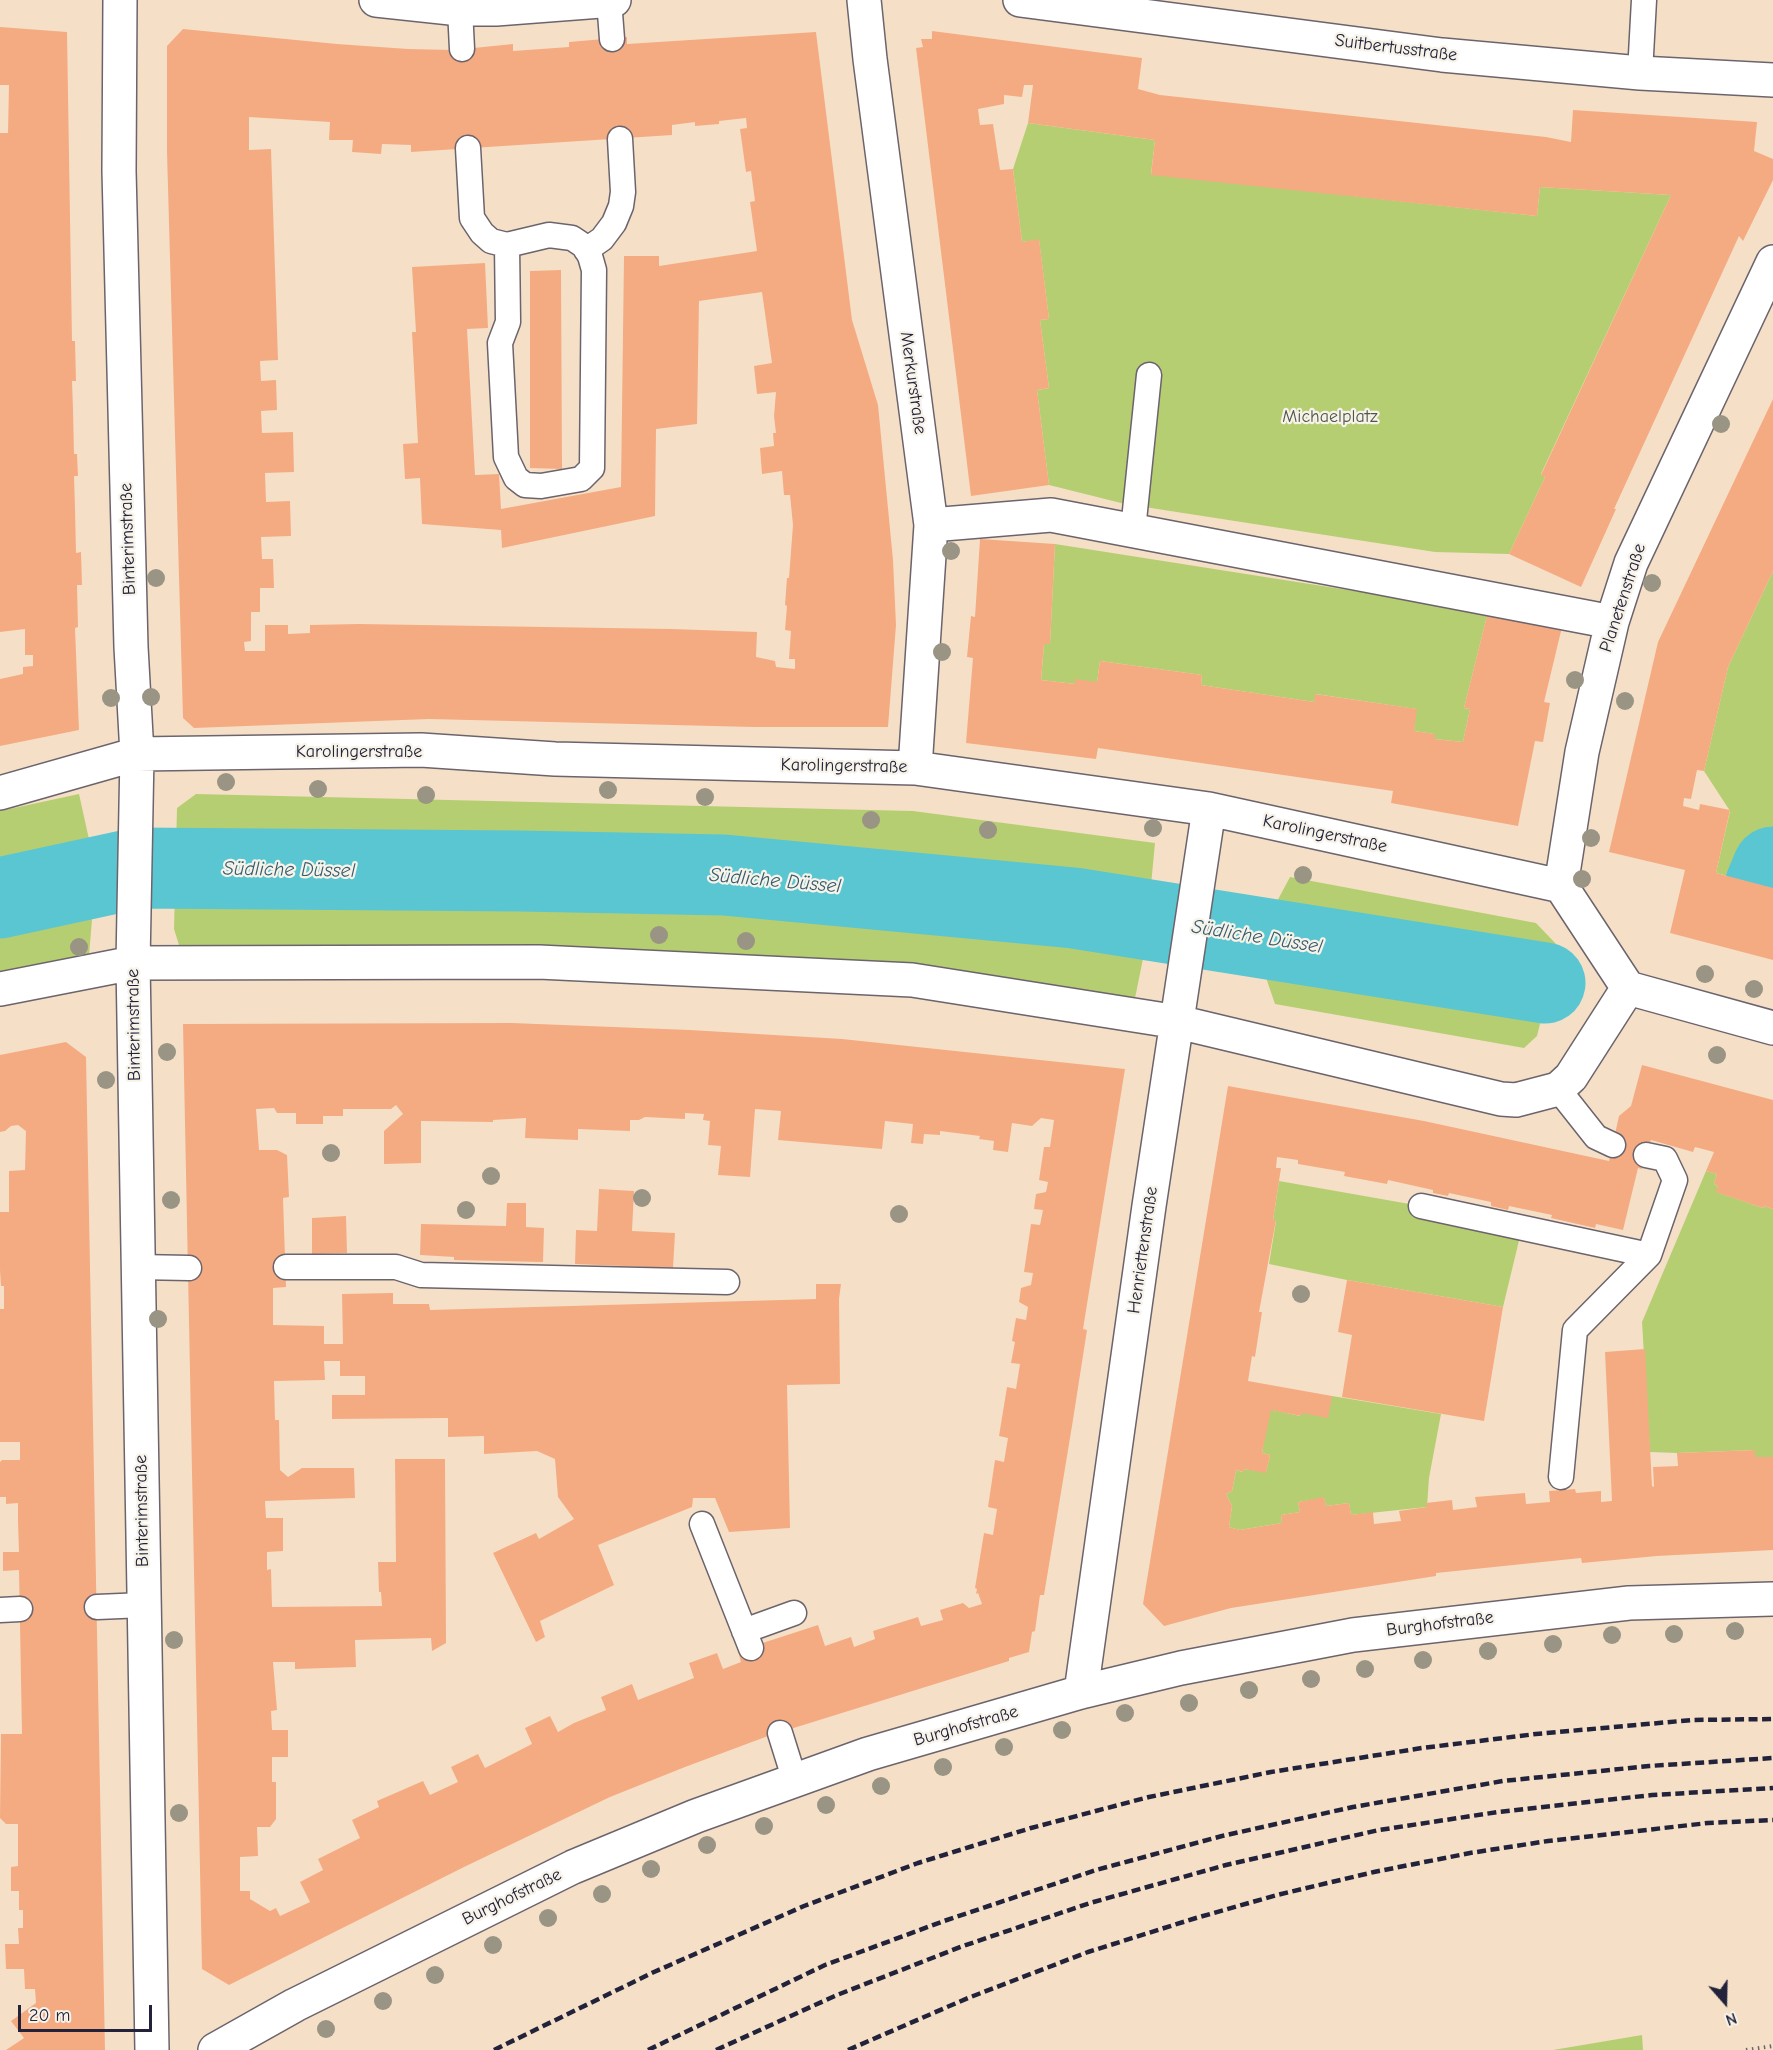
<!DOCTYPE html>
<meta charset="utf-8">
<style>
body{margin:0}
#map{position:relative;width:1773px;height:2050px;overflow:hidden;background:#f5e0c7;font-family:"Comic Neue",sans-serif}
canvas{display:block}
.north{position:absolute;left:1695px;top:1972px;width:60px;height:60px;-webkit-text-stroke:4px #f7f3e8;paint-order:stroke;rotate:160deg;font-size:16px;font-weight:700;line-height:24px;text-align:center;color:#22223b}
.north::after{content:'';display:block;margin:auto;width:21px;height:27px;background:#22223b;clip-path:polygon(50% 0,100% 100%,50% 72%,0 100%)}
.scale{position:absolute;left:18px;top:2005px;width:134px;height:27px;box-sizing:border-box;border:3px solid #22223b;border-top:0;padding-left:8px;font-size:18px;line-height:21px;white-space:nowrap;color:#22223b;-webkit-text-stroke:4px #f7f3e8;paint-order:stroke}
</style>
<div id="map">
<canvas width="1773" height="2050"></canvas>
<div class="north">N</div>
<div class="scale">20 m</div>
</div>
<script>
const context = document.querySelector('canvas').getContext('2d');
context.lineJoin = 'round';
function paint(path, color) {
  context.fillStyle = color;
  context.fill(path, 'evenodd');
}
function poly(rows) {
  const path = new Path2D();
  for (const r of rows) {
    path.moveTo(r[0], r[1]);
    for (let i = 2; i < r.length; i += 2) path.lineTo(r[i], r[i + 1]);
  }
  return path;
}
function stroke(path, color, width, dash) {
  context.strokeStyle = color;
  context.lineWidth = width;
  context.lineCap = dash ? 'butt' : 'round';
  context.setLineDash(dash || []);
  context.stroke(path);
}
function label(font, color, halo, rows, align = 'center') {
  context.font = font + ' "Comic Neue",sans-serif';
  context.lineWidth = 4.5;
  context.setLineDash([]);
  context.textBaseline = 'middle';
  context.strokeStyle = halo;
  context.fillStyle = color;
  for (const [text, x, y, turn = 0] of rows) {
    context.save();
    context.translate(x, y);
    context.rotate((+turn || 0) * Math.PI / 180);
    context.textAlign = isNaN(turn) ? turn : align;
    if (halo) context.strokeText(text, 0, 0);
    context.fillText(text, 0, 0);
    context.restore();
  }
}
const green = poly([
 [1028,123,1155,140,1151,174,1537,216,1540,187,1671,195,1541,474,1545,477,1509,554,1435,552,1125,504,1049,485,1037,390,1049,388,1040,320,1049,319,1039,240,1022,242,1013,169],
 [1055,544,1488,612,1464,708,1470,709,1463,742,1434,739,1434,734,1414,731,1416,709,1316,694,1314,702,1201,685,1202,675,1100,661,1097,682,1075,684,1041,680,1044,644,1050,643],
 [1773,571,1773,887,1716,873,1730,811,1704,771,1728,667],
 [79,794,96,871,88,968,0,985,0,811],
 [196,794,913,811,1155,843,1145,949,1134,1003,183,958,174,929,177,808],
 [1290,877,1536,923,1559,947,1537,1036,1524,1048,1275,1004,1262,966,1273,909],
 [1706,1171,1717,1174,1714,1184,1718,1186,1717,1192,1763,1208,1764,1206,1773,1209,1773,1457,1755,1457,1755,1450,1677,1453,1650,1452,1642,1322],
 [1279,1181,1421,1206,1522,1228,1503,1307,1347,1280,1269,1264,1276,1221,1273,1220],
 [1332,1396,1441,1414,1429,1478,1427,1507,1351,1515,1349,1503,1326,1506,1324,1498,1298,1502,1300,1512,1281,1515,1282,1523,1240,1530,1229,1527,1232,1506,1226,1494,1232,1491,1236,1470,1242,1472,1244,1469,1266,1472,1270,1455,1262,1453,1269,1409,1300,1416,1302,1413],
 [1642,2035,1643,2050,1553,2050]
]);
const river = poly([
 [1765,886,1773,867],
 [0,898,138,868,520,871,724,875,1074,908,1545,983]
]);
const building = poly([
 [0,27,67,32,72,341,75,341,76,381,72,381,73,409,74,454,77,454,78,476,74,476,75,508,76,553,81,552,82,585,77,585,78,627,75,628,79,730,0,746,0,679,23,674,23,667,33,666,33,655,25,655,25,629,0,632,0,133,8,133,9,85,0,85],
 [183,29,337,44,408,49,454,50,513,44,513,51,569,47,569,42,627,37,627,44,816,32,852,320,878,405,893,560,896,625,888,727,753,727,429,719,194,728,183,718,167,152,167,46],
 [249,117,330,122,329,140,353,140,352,152,381,154,382,144,411,145,411,152,672,135,672,125,695,122,695,126,719,124,719,121,746,118,747,128,740,129,746,172,751,171,755,201,750,202,757,251,659,266,659,256,624,256,621,487,501,509,499,474,475,475,467,329,488,328,485,263,412,267,416,332,412,332,418,443,403,444,405,479,420,478,422,524,501,530,502,548,655,516,656,429,697,424,699,301,762,292,772,363,754,366,757,394,776,392,774,416,776,433,773,433,774,446,760,448,762,474,782,471,784,495,790,495,793,525,789,578,787,578,785,605,787,606,785,630,791,631,789,659,795,659,795,669,776,667,775,661,756,657,757,632,672,629,359,624,310,625,310,633,288,634,288,625,265,625,265,651,245,651,244,642,251,641,251,612,260,612,260,588,274,588,273,559,262,559,261,537,291,536,290,501,266,502,265,473,294,472,293,432,262,433,261,411,277,410,276,380,261,381,260,361,278,360,271,149,249,150],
 [932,31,1142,58,1138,89,1160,95,1546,137,1571,142,1573,110,1757,122,1754,151,1773,159,1773,180,1743,241,1739,236,1614,509,1616,509,1581,587,1509,554,1545,477,1541,475,1671,195,1540,187,1537,216,1151,175,1155,140,1028,123,1033,85,1024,85,1022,97,1004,95,1004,104,978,109,980,125,993,124,1000,170,1013,169,1022,242,1039,239,1049,319,1040,320,1049,388,1037,390,1049,485,971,496,916,48,923,47,921,39,932,39],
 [561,270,562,469,530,468,530,271],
 [1773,399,1773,571,1728,667,1704,771,1697,770,1691,799,1684,798,1683,806,1699,810,1700,804,1730,810,1716,873,1773,888,1773,960,1670,933,1685,870,1609,852,1658,642],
 [980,539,1055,544,1050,644,1044,644,1041,680,1075,684,1075,679,1097,682,1100,661,1202,675,1201,685,1314,702,1315,694,1417,709,1414,731,1435,734,1434,739,1463,742,1470,709,1464,708,1488,612,1562,627,1544,702,1550,703,1543,742,1535,741,1518,826,1391,803,1393,791,1098,748,1096,759,966,743,973,658,967,657,971,616,975,617],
 [512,1023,690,1030,842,1039,1125,1069,1083,1329,1087,1330,1072,1426,1044,1595,1040,1595,1035,1631,1032,1632,1029,1652,1009,1658,1009,1661,768,1736,685,1767,610,1797,464,1867,229,1985,202,1969,183,1024],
 [396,1105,403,1114,384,1131,384,1164,421,1163,421,1121,493,1122,493,1120,526,1118,525,1138,578,1140,578,1129,630,1131,630,1120,639,1120,645,1117,685,1119,685,1113,704,1114,703,1120,710,1121,708,1145,721,1146,718,1175,750,1177,755,1109,781,1111,778,1140,882,1149,885,1121,913,1124,911,1143,923,1144,924,1134,940,1135,940,1131,980,1136,979,1139,994,1141,993,1150,1008,1152,1012,1123,1032,1126,1041,1118,1054,1120,1050,1147,1044,1147,1039,1180,1048,1182,1046,1192,1036,1194,1034,1209,1043,1210,1040,1225,1031,1224,1024,1272,1033,1273,1031,1285,1021,1288,1019,1302,1028,1307,1026,1320,1016,1318,1012,1341,1015,1342,1011,1363,1020,1364,1016,1389,1007,1387,999,1436,1008,1438,1004,1462,995,1460,988,1507,997,1509,993,1535,984,1533,975,1588,977,1589,976,1594,978,1593,982,1604,969,1608,963,1603,940,1610,943,1620,921,1626,918,1617,873,1631,875,1639,854,1647,851,1637,825,1646,818,1625,738,1651,741,1662,723,1669,717,1653,689,1663,694,1678,638,1700,632,1684,601,1697,606,1710,574,1723,558,1732,550,1716,525,1728,532,1744,485,1768,478,1754,451,1767,458,1782,430,1795,423,1781,377,1801,379,1807,352,1820,360,1838,318,1859,323,1870,300,1882,310,1902,280,1916,276,1908,270,1911,250,1899,250,1891,240,1891,240,1857,258,1856,257,1827,270,1827,276,1819,276,1782,272,1782,272,1757,288,1757,288,1730,272,1730,271,1711,277,1710,273,1662,295,1662,295,1669,356,1667,355,1640,431,1638,432,1651,446,1643,445,1459,395,1459,396,1562,378,1562,379,1592,381,1592,382,1606,272,1607,271,1569,267,1570,267,1552,283,1551,283,1518,266,1518,265,1501,355,1498,354,1468,302,1468,288,1477,280,1470,279,1420,275,1420,274,1381,325,1380,324,1361,340,1361,340,1376,365,1376,365,1395,332,1395,332,1419,448,1418,448,1437,484,1436,484,1454,537,1451,555,1459,558,1497,574,1519,539,1539,536,1533,493,1553,536,1642,545,1637,540,1621,614,1585,598,1545,692,1507,693,1498,715,1498,729,1532,790,1528,787,1385,840,1384,839,1299,841,1284,816,1284,816,1299,430,1310,429,1304,393,1304,393,1293,342,1294,343,1344,324,1344,324,1326,273,1325,273,1288,286,1287,283,1198,289,1197,287,1155,277,1150,259,1150,256,1109,274,1108,277,1113,296,1113,296,1124,323,1124,323,1116,343,1116,343,1109,391,1109],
 [66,1042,86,1057,105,2050,6,2050,24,2038,11,2021,36,2003,35,1989,25,1989,24,1969,6,1969,5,1944,19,1944,18,1928,23,1928,23,1910,19,1910,19,1891,11,1891,11,1867,18,1866,18,1824,6,1824,0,1818,1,1734,22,1734,19,1570,3,1571,3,1552,19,1552,18,1522,18,1503,6,1504,6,1497,0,1497,0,1462,2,1460,20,1460,20,1442,0,1442,0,1309,4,1309,4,1286,1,1286,0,1270,0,1212,9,1212,9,1171,25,1170,26,1131,18,1125,11,1126,5,1131,0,1132,0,1055],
 [1642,1065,1773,1100,1773,1209,1764,1206,1763,1208,1716,1192,1718,1186,1714,1184,1717,1174,1706,1171,1714,1152,1695,1147,1693,1152,1651,1140,1642,1169,1638,1168,1623,1230,1596,1224,1595,1228,1551,1218,1552,1215,1509,1206,1508,1210,1491,1206,1491,1202,1449,1193,1448,1196,1433,1193,1433,1190,1388,1180,1387,1184,1344,1176,1345,1172,1298,1164,1298,1160,1277,1157,1276,1168,1281,1168,1273,1220,1276,1220,1259,1312,1262,1312,1255,1357,1252,1356,1248,1381,1332,1396,1328,1418,1302,1413,1301,1416,1271,1410,1262,1453,1270,1455,1266,1473,1244,1469,1243,1472,1236,1470,1232,1491,1226,1494,1232,1506,1229,1527,1240,1530,1282,1523,1281,1515,1300,1512,1298,1502,1324,1497,1326,1506,1349,1503,1351,1515,1373,1512,1374,1524,1401,1521,1399,1511,1427,1507,1426,1503,1452,1500,1453,1510,1477,1507,1475,1497,1525,1493,1526,1504,1550,1502,1549,1491,1575,1489,1576,1493,1601,1491,1601,1502,1612,1501,1605,1352,1645,1349,1652,1486,1654,1487,1653,1467,1678,1466,1677,1453,1755,1450,1755,1457,1773,1457,1773,1550,1657,1556,1582,1563,1581,1558,1436,1573,1436,1576,1231,1608,1164,1626,1143,1604,1228,1086,1424,1121,1609,1161,1619,1116,1631,1106],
 [599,1189,634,1191,632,1231,675,1233,673,1268,575,1264,576,1230,597,1231],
 [507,1203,526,1203,526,1227,544,1228,543,1262,454,1260,454,1257,420,1255,421,1224,506,1226],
 [346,1216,347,1253,312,1254,312,1218],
 [1347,1280,1503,1307,1484,1421,1342,1397,1352,1335,1338,1332]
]);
const path = poly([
 [1746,2050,1773,2046]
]);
const lane = poly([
 [609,0,612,39],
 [460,9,462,49],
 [1640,73,1644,0],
 [468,148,472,218,482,233,491,241,507,245,549,235,572,238,584,246,590,256,594,270,592,468,581,479,541,486,525,485,516,478,506,457,500,343,508,322,507,245],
 [586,250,602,239,614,223,621,206,623,192,620,139],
 [1133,530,1149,375],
 [1558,1089,1596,1137,1613,1145],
 [1421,1206,1649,1255],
 [138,1267,189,1268],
 [286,1267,396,1267,421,1275,727,1282],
 [1561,1477,1575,1330,1649,1255,1675,1180,1665,1159,1646,1155],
 [702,1524,751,1648],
 [97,1607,144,1605],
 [0,1610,20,1609],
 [744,1631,794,1613],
 [780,1733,795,1781]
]);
const street = poly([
 [120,0,119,171,131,647,137,754,133,963,152,2050],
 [376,0,460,9,496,9,614,0],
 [864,0,870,59,931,525,915,768],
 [1020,0,1442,55,1640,73,1773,80],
 [931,525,1051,515,1612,622],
 [0,793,137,754,421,750,555,759,915,768,1209,809,1561,886,1628,988,1773,1028],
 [1561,886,1582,752,1612,622,1631,563,1773,262],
 [0,989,133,963,539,962,912,980,1178,1022,1501,1099,1516,1100,1558,1089,1571,1077,1628,988],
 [1081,1692,1149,1206,1209,809],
 [215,2050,295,2005,573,1867,696,1816,868,1754,1081,1692,1181,1668,1353,1635,1629,1603,1773,1599]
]);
const rail = poly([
 [494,2050,654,1972,804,1906,918,1863,1031,1828,1149,1797,1271,1772,1422,1748,1536,1734,1692,1720,1773,1719],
 [648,2050,825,1965,944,1921,1096,1870,1222,1836,1353,1807,1503,1781,1649,1766,1773,1758],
 [716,2050,837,1995,963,1946,1090,1903,1226,1865,1379,1830,1498,1812,1652,1795,1773,1788],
 [848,2050,968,1998,1088,1952,1196,1918,1277,1895,1374,1872,1470,1853,1548,1841,1708,1823,1773,1820]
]);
const trees = [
 [1721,424],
 [951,551],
 [156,578],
 [1652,583],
 [942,652],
 [1575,680],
 [151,697],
 [111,698],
 [1625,701],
 [226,782],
 [318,789],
 [608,790],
 [426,795],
 [705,797],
 [871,820],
 [1153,828],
 [988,830],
 [1591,838],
 [1303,875],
 [1582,879],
 [659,935],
 [746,941],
 [79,947],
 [1705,974],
 [1754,989],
 [167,1052],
 [1717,1055],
 [106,1080],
 [331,1153],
 [491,1176],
 [642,1198],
 [171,1200],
 [466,1210],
 [899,1214],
 [1301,1294],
 [158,1319],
 [1735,1631],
 [1674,1634],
 [1612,1635],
 [174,1640],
 [1553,1644],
 [1488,1651],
 [1423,1660],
 [1365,1669],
 [1311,1679],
 [1249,1690],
 [1189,1703],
 [1125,1713],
 [1062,1730],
 [1004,1747],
 [943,1767],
 [881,1786],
 [826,1805],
 [179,1813],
 [764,1826],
 [707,1845],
 [651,1869],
 [602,1894],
 [548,1918],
 [493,1945],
 [435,1975],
 [383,2001],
 [326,2029]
];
const streetNames = [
 ["Suitbertusstraße",1396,48,7],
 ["Merkurstraße",913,383,82],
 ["Binterimstraße",128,539,-92],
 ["Planetenstraße",1623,598,-72],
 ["Karolingerstraße",359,752],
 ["Karolingerstraße",844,766,1],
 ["Karolingerstraße",1325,834,12],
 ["Binterimstraße",134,1025,-91],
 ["Henriettenstraße",1143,1250,-82],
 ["Binterimstraße",142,1511,-91],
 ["Burghofstraße",1440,1624,-7],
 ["Burghofstraße",966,1726,-16],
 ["Burghofstraße",512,1897,-26]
];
const parkNames = [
 ["Michaelplatz",1330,417]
];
const waterNames = [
 ["Südliche Düssel",289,870,1],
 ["Südliche Düssel",775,881,5],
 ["Südliche Düssel",1257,937,9]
];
paint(green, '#b6ce72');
stroke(river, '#5ac6d1', 81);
paint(building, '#f5ab82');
stroke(lane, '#6c646c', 27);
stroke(street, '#6c646c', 36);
stroke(path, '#6c646c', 4, [1.5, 4.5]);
stroke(lane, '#fff', 24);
stroke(street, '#fff', 33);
stroke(rail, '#22223b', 4.5, [9, 4.5]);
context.fillStyle = '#999483';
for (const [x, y] of trees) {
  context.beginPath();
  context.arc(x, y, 9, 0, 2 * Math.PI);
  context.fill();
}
label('18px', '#22223b', '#f7f3e8', streetNames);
label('18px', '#4e564c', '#f7f3e8', parkNames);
label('italic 20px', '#365b70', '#f7f3e8', waterNames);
</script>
